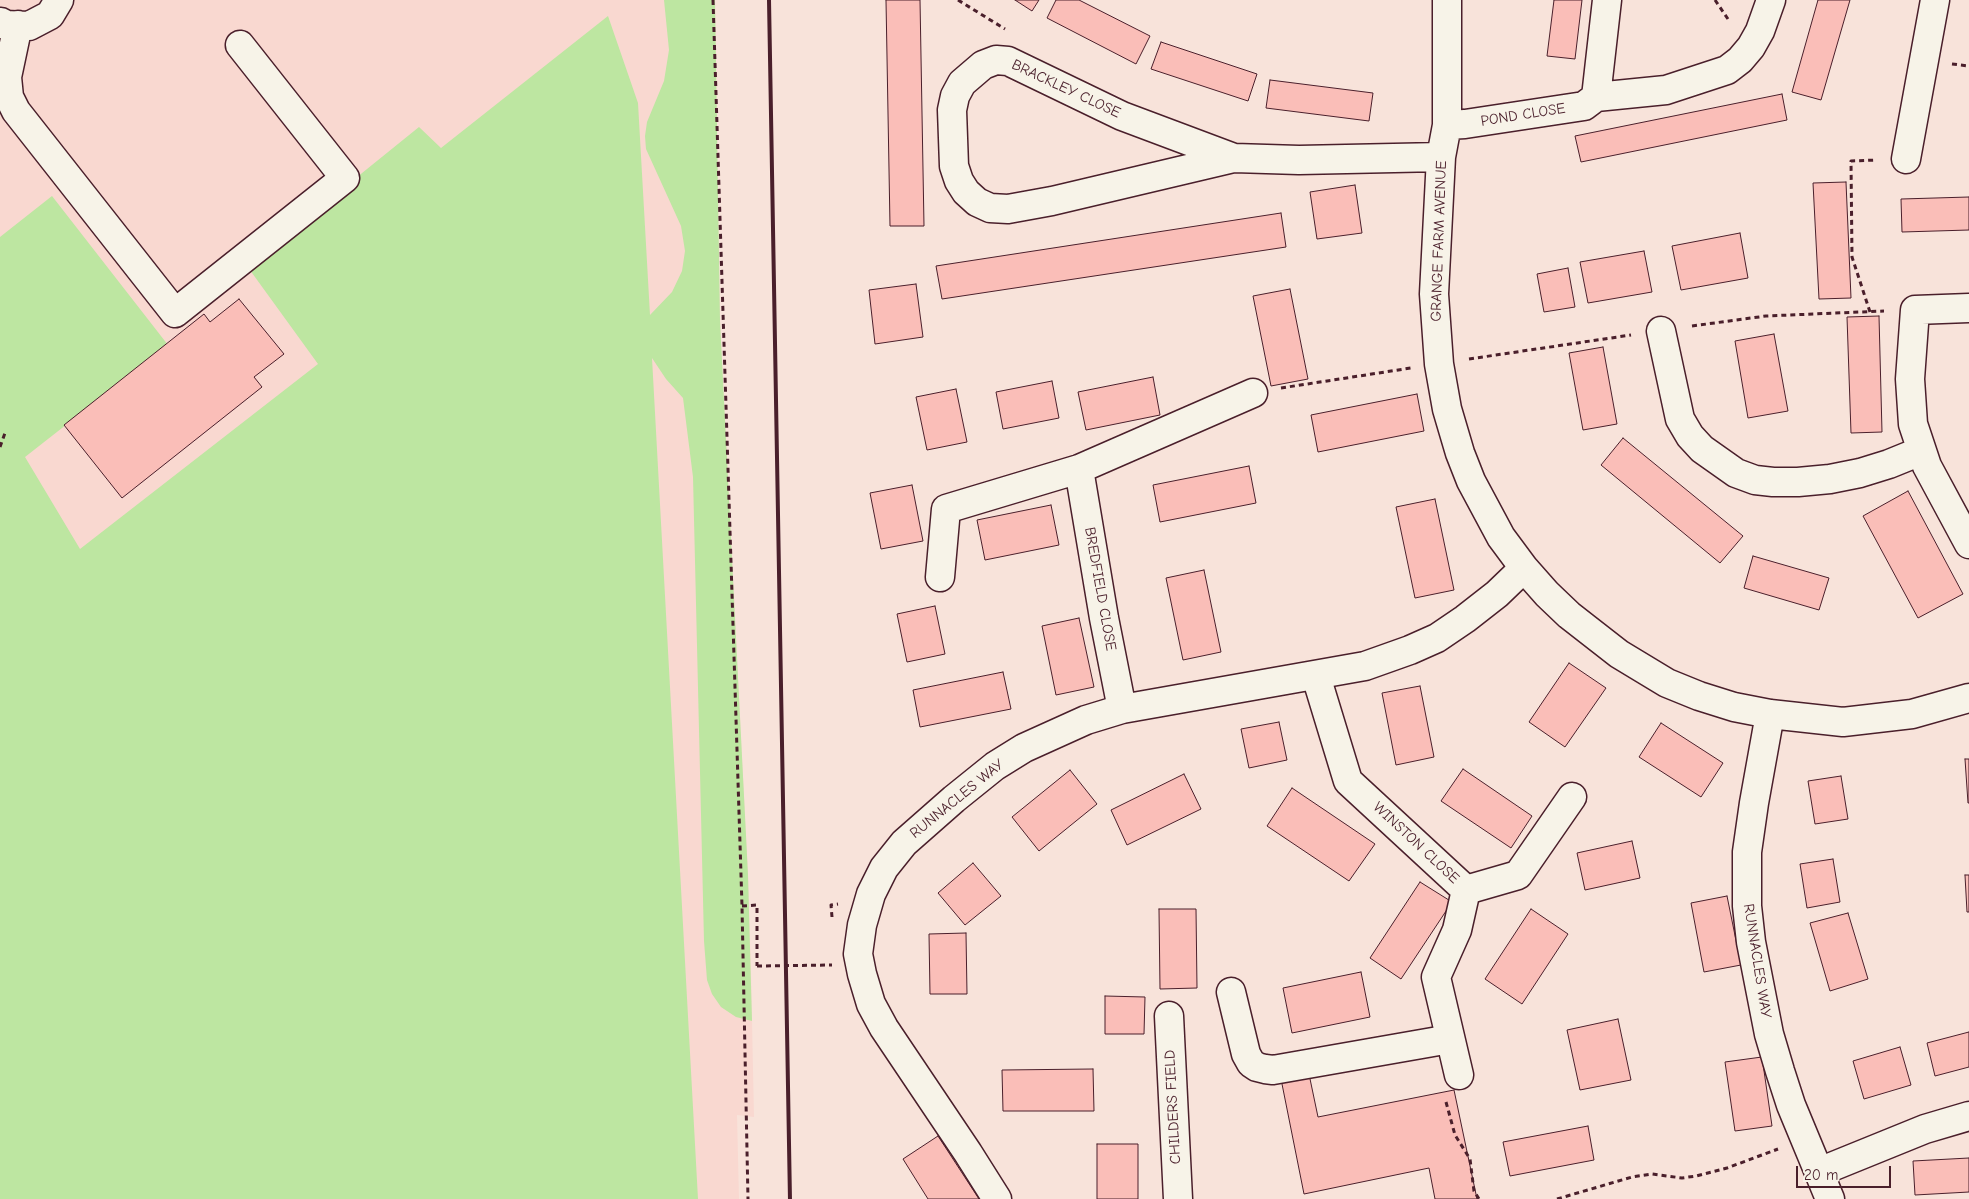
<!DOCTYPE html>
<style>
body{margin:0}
#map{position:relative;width:1969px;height:1199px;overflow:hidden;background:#f8e3da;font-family:"Comic Neue",sans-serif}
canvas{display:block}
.scale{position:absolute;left:1796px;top:1166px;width:95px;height:22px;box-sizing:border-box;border:2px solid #4a1f2b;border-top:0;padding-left:6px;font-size:15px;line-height:18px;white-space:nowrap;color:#4a1f2b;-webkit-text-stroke:4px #f7f3e8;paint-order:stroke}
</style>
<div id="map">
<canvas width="1969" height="1199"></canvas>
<div class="scale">20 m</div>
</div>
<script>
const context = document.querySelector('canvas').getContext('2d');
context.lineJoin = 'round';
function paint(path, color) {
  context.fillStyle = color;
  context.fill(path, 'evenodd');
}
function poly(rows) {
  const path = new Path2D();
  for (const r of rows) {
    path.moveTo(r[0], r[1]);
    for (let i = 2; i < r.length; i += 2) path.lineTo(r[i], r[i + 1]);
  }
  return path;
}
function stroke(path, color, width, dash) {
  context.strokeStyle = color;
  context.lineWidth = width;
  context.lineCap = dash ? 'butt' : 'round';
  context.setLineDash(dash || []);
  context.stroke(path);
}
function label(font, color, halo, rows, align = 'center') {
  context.font = font + ' "Comic Neue",sans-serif';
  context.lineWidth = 4.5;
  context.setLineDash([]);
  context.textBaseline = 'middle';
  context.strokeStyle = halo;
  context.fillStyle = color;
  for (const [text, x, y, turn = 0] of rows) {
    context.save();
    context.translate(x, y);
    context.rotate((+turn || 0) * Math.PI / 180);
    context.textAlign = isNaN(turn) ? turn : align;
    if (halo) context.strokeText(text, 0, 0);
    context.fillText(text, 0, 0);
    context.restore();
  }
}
const built = poly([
 [0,0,715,0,720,321,748,875,751,972,754,1117,737,1115,739,1199,0,1199]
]);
const green = poly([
 [664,0,715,0,720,321,748,875,752,1021,736,1017,721,1007,712,994,707,980,704,941,693,477,683,398,666,379,652,358,698,1199,0,1199,0,237,52,196,168,345,25,457,80,549,318,364,247,266,419,127,441,148,608,16,638,103,650,315,672,292,682,271,685,251,681,226,646,149,645,136,647,122,664,81,669,50]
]);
const building = poly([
 [886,0,920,0,924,226,890,226,886,0],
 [1015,0,1039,0,1032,11,1015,0],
 [1056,0,1079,0,1150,36,1136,64,1047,18,1056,0],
 [1554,0,1582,0,1575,59,1547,56,1554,0],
 [1818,0,1850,0,1821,100,1792,92,1818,0],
 [1161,42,1257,74,1248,101,1151,69,1161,42],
 [1270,80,1373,93,1369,121,1266,108,1270,80],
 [1782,94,1787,120,1581,162,1575,136,1782,94],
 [1846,182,1851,298,1819,299,1813,183,1846,182],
 [1355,185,1362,233,1317,239,1310,192,1355,185],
 [1969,197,1969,230,1902,232,1901,199,1969,197],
 [1281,213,1286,247,942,299,936,266,1281,213],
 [1740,233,1748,278,1681,290,1672,246,1740,233],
 [1644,251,1652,292,1588,303,1580,262,1644,251],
 [1568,268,1575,307,1544,312,1537,274,1568,268],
 [916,284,923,337,875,344,869,290,916,284],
 [1290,289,1308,379,1271,386,1253,296,1290,289],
 [239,299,284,354,254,377,262,387,122,498,64,425,204,314,210,322,239,299],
 [1879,316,1882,432,1851,433,1847,317,1879,316],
 [1774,334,1788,411,1748,418,1735,341,1774,334],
 [1603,347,1617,424,1583,430,1569,353,1603,347],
 [1153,377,1160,415,1086,430,1078,392,1153,377],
 [1052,381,1059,418,1003,429,996,392,1052,381],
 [956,389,967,442,927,450,916,397,956,389],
 [1417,394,1424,431,1318,452,1311,415,1417,394],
 [1623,438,1743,536,1720,563,1601,465,1623,438],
 [1249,466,1256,503,1160,522,1153,485,1249,466],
 [912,485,923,541,881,549,870,493,912,485],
 [1908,491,1963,594,1918,618,1863,516,1908,491],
 [1435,499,1454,590,1415,598,1396,507,1435,499],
 [1051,505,1059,545,985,560,977,520,1051,505],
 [1753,556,1829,578,1819,610,1744,588,1753,556],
 [1204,570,1221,652,1183,660,1166,578,1204,570],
 [935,606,945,654,907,662,897,614,935,606],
 [1079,618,1094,687,1056,695,1042,626,1079,618],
 [1569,663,1606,688,1565,747,1529,722,1569,663],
 [1003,672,1011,709,920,727,913,690,1003,672],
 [1420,686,1434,757,1396,765,1382,693,1420,686],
 [1279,722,1287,760,1249,768,1241,729,1279,722],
 [1661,723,1723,763,1701,797,1639,757,1661,723],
 [1965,759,1969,759,1969,803,1968,803,1965,759],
 [1463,769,1532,816,1511,848,1441,801,1463,769],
 [1070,770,1097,804,1039,851,1012,817,1070,770],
 [1184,774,1201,809,1127,845,1111,810,1184,774],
 [1841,776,1848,819,1815,824,1808,781,1841,776],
 [1292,788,1375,844,1349,881,1267,826,1292,788],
 [1632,841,1640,878,1585,890,1577,853,1632,841],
 [1833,859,1840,902,1807,908,1800,864,1833,859],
 [973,863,1001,896,965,925,938,893,973,863],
 [1965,875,1969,875,1969,912,1967,912,1965,875],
 [1420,882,1452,902,1401,979,1370,958,1420,882],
 [1727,896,1741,965,1704,972,1691,903,1727,896],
 [1159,909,1196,909,1197,988,1160,989,1159,909],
 [1531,909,1568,934,1522,1004,1485,979,1531,909],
 [1848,913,1868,979,1830,991,1810,923,1848,913],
 [966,933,967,994,930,994,929,934,966,933],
 [1361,972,1370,1017,1292,1033,1283,988,1361,972],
 [1105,996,1145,997,1144,1034,1105,1034,1105,996],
 [1618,1019,1631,1080,1580,1090,1567,1030,1618,1019],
 [1969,1032,1969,1067,1935,1076,1927,1043,1969,1032],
 [1900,1047,1911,1085,1864,1099,1853,1061,1900,1047],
 [1762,1057,1772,1126,1735,1131,1725,1062,1762,1057],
 [1093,1069,1094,1111,1003,1111,1002,1070,1093,1069],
 [1309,1074,1318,1117,1454,1090,1477,1199,1435,1199,1429,1168,1304,1194,1281,1079,1309,1074],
 [1588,1126,1594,1160,1510,1176,1503,1142,1588,1126],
 [938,1136,979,1199,928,1199,903,1159,938,1136],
 [1097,1144,1138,1144,1138,1199,1097,1199,1097,1144],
 [1969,1158,1969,1192,1915,1195,1913,1161,1969,1158]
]);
const path = poly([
 [713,0,742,906,748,1199],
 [958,0,1005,29],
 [1715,0,1730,22],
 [1952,64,1969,66],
 [1870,312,1852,257,1851,161,1877,160],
 [1692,326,1766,316,1884,311],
 [1469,359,1631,335],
 [1281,388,1411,368],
 [0,447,5,433],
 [742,906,757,905,757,966],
 [832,917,831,905,838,904],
 [1446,1102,1455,1135,1470,1159,1474,1191,1479,1199],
 [1557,1199,1632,1177,1652,1174,1682,1178,1696,1176,1727,1168,1778,1149]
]);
const minor = poly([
 [1447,0,1447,125,1441,157,1434,294,1439,364,1447,409,1460,453,1471,481,1501,537,1524,568,1547,594,1569,615,1619,654,1667,683,1699,696,1734,707,1770,714,1843,722,1912,714,1969,698],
 [1,22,5,25,29,26,50,15,59,0],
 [18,25,7,77,9,97,16,111,175,313,345,178,240,45],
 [1596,97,1666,90,1727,70,1740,60,1751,47,1760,31,1771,0],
 [1447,125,1465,124,1584,106,1596,97,1607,0],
 [1234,158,1122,116,1008,61,996,60,983,65,962,83,955,96,952,110,954,166,959,181,966,192,977,202,990,208,1008,209,1052,201,1234,158,1299,160,1441,157],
 [1906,159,1935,0],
 [1969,308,1915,310,1910,379,1913,424,1927,466,1969,544],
 [1661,331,1680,419,1690,436,1702,449,1736,473,1755,480,1773,482,1798,482,1830,479,1860,473,1889,464,1921,451],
 [1079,469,1104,618,1122,709],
 [940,577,946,509,1079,469,1253,393],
 [1316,676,1348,781,1466,890,1457,930,1436,977,1459,1075],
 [1770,714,1754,803,1747,852,1747,906,1751,942,1769,1034,1780,1071,1791,1105,1830,1199],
 [1466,890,1518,875,1572,797],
 [1231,992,1246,1054,1251,1063,1257,1067,1265,1069,1273,1070,1450,1039],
 [1169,1016,1178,1199],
 [1819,1172,1925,1129,1969,1116],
 [997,1199,968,1153,884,1028,871,1004,862,974,858,954,862,925,871,894,884,868,904,843,954,799,995,766,1024,748,1086,720,1122,709,1365,666,1410,650,1437,638,1465,619,1497,594,1524,568]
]);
const rail = poly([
 [769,0,790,1199]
]);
const pathBridge = poly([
 [757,966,832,965]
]);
const streetNames = [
 ["BRACKLEY CLOSE",1066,89,25],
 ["POND CLOSE",1523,115,-9],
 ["GRANGE FARM AVENUE",1439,241,-88],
 ["BREDFIELD CLOSE",1100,589,80],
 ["RUNNACLES WAY",957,799,-39],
 ["WINSTON CLOSE",1416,843,43],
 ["RUNNACLES WAY",1757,961,81],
 ["CHILDERS FIELD",1173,1107,-93]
];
paint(built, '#f9d8d0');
paint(green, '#bde6a1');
paint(building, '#fabeb8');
stroke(building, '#4a1f2b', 1);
stroke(minor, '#4a1f2b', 31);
stroke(path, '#4a1f2b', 3, [5, 4]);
stroke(minor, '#f7f3e8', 28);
stroke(rail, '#4a1f2b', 4);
stroke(pathBridge, '#4a1f2b', 3, [5, 4]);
label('15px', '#4a1f2b', '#f7f3e8', streetNames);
</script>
